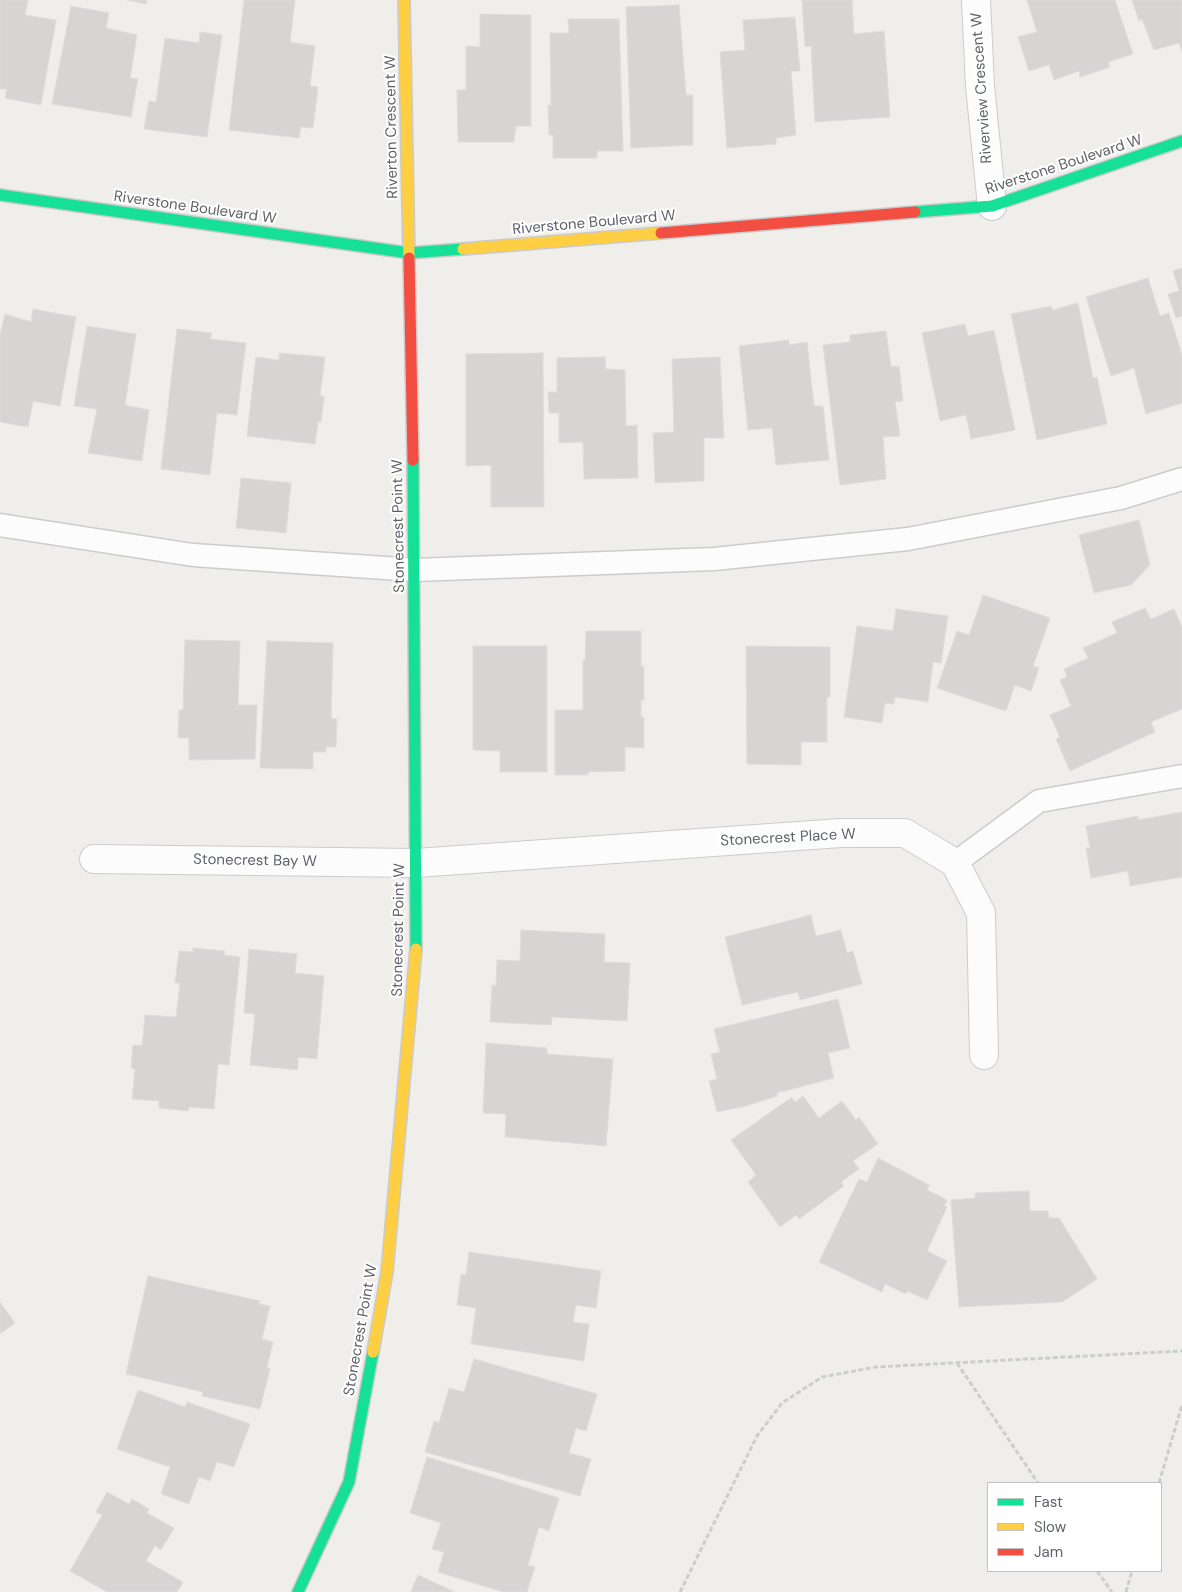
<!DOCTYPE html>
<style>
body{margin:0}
#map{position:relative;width:1182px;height:1592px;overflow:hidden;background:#efeeea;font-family:"DM Sans",sans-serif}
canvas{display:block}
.legend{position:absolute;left:987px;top:1482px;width:175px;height:90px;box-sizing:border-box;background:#fff;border:1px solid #bfc1c3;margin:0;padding:6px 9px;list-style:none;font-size:15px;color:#5f6368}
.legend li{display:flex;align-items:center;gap:10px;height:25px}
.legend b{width:25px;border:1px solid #bfc1c3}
</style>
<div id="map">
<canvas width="1182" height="1592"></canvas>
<ul class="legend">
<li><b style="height:6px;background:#16e098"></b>Fast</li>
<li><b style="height:6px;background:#ffcf43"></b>Slow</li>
<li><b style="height:6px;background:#f24e42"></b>Jam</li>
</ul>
</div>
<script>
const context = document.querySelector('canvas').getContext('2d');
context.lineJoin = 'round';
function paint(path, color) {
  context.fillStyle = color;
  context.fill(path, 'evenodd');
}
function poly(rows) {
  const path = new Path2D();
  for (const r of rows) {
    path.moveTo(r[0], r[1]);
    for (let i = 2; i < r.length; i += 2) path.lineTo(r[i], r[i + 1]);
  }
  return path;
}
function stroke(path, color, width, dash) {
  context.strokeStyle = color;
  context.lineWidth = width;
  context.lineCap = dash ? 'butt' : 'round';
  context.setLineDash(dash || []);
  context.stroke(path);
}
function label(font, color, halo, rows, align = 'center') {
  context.font = font + ' "DM Sans",sans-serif';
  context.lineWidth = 4;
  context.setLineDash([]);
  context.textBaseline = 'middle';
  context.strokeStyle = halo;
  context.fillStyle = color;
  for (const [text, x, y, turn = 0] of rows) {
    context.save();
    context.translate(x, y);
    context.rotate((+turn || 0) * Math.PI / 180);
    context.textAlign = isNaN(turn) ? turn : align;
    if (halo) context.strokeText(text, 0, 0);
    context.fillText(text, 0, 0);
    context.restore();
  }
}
const building = poly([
 [0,0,28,0,25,15,56,20,41,105,5,98,7,89,0,89,0,0],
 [127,0,147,0,146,4,127,0],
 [244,0,295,0,290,42,315,46,310,86,318,87,313,128,301,127,299,138,229,130,244,0],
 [802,0,852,0,854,34,884,31,890,117,815,122,811,46,805,47,802,0],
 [1027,0,1115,0,1133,54,1108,62,1110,67,1080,77,1079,71,1054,80,1049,65,1029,71,1018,37,1037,32,1027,0],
 [1132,0,1182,0,1182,52,1179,43,1154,50,1142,19,1139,21,1132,0],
 [679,5,686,95,693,95,693,145,631,148,626,7,679,5],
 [71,6,109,13,106,28,137,35,130,78,138,79,131,117,52,104,71,6],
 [480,14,531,15,531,126,516,126,514,142,458,142,457,90,466,90,466,46,480,47,480,14],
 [795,17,800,71,791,71,796,135,776,138,776,144,727,148,720,52,745,50,743,20,795,17],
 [568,19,619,19,623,151,597,151,597,158,553,158,553,135,549,135,548,105,551,106,550,33,569,33,568,19],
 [200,32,222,35,207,137,144,129,149,101,156,102,165,38,199,43,200,32],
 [1182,268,1182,316,1176,318,1168,294,1179,291,1173,271,1182,268],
 [1148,278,1160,316,1169,313,1182,355,1182,403,1146,414,1134,368,1111,376,1086,297,1148,278],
 [1078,303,1093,378,1097,377,1107,424,1037,440,1011,314,1052,306,1052,310,1078,303],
 [33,309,76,317,60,406,33,401,28,427,0,422,0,335,5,314,31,322,33,309],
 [965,324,968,336,994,330,1015,430,971,439,966,415,940,421,922,333,965,324],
 [87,326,136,334,125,405,149,410,142,461,88,453,97,409,74,406,87,326],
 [177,329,212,333,210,339,246,343,237,415,217,413,210,475,161,469,177,329],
 [886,331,891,367,899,366,903,401,895,402,900,436,883,437,886,479,840,485,823,345,850,342,850,335,886,331],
 [789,340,789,345,807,342,814,406,823,406,829,460,776,465,772,428,748,430,739,346,789,340],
 [279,353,325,357,320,396,324,396,321,422,318,422,315,444,247,436,256,357,279,360,279,353],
 [543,353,544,507,491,507,491,465,466,466,466,354,543,353],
 [605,357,606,369,625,370,626,426,637,425,638,478,584,479,583,442,559,443,559,413,549,413,548,392,557,392,557,358,605,357],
 [720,357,724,438,704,438,704,481,655,483,653,433,674,432,672,359,720,357],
 [241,478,291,483,286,533,236,528,241,478],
 [1139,520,1150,565,1131,585,1094,593,1079,535,1139,520],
 [983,595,1050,618,1033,666,1039,668,1031,691,1015,685,1006,711,937,688,957,631,969,635,983,595],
 [1145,608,1151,619,1174,609,1182,627,1182,709,1151,722,1155,732,1070,771,1056,739,1060,737,1050,715,1071,706,1060,680,1067,677,1064,669,1088,658,1083,648,1117,633,1112,622,1145,608],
 [896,609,948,616,941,663,933,662,928,702,895,697,894,704,885,703,882,723,844,717,857,626,893,631,896,609],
 [586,631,641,631,641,667,644,666,644,700,641,700,641,717,644,717,644,748,625,747,625,771,588,772,588,775,555,775,555,710,583,710,583,660,585,660,586,631],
 [185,640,240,641,238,705,257,705,255,759,189,760,189,738,178,738,179,710,183,710,185,640],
 [267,641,333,643,331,718,337,719,336,747,326,747,326,752,313,752,313,769,260,768,267,641],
 [473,646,547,646,547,772,500,772,500,751,473,750,473,646],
 [746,646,830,647,830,697,827,697,827,742,801,742,801,765,747,764,746,646],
 [1182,812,1182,877,1130,886,1128,871,1091,878,1086,848,1090,848,1086,826,1138,816,1138,820,1182,812],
 [811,915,816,936,841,930,847,953,853,951,862,984,800,1000,798,992,742,1005,725,937,811,915],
 [521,930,605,934,604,962,630,963,627,1021,552,1017,551,1025,490,1022,492,985,496,986,497,960,520,961,521,930],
 [193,948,225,951,224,955,240,957,229,1065,218,1064,214,1109,189,1107,188,1111,159,1108,159,1101,132,1099,135,1069,131,1068,133,1045,142,1046,145,1015,176,1017,180,983,175,983,179,951,193,952,193,948],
 [249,949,297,954,295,973,324,976,317,1059,298,1057,298,1070,250,1065,255,1014,244,1013,249,949],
 [838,999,850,1048,828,1053,834,1078,777,1093,777,1096,746,1106,717,1112,709,1081,717,1079,711,1054,720,1052,714,1029,838,999],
 [486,1043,547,1048,547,1054,613,1059,606,1146,505,1137,506,1114,483,1113,486,1043],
 [803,1096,819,1118,842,1101,856,1120,859,1117,878,1144,853,1161,859,1169,841,1182,844,1186,799,1219,796,1215,780,1227,748,1182,756,1175,731,1140,792,1097,795,1102,803,1096],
 [878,1158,929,1185,927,1190,947,1200,944,1206,947,1207,927,1251,947,1261,927,1300,907,1291,906,1294,885,1284,882,1292,819,1262,859,1179,867,1182,878,1158],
 [1029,1191,1030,1211,1048,1211,1049,1218,1059,1218,1097,1279,1062,1302,959,1307,951,1200,975,1198,975,1193,1029,1191],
 [469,1252,601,1271,596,1308,576,1305,573,1322,589,1324,584,1361,471,1344,476,1308,457,1305,461,1274,466,1275,469,1252],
 [148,1276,260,1301,259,1304,270,1306,262,1339,273,1342,267,1367,270,1369,260,1409,202,1396,203,1392,126,1374,148,1276],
 [0,1302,15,1323,0,1334,0,1302],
 [474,1359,597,1394,586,1431,576,1428,569,1453,591,1459,580,1496,425,1452,434,1421,439,1423,449,1388,464,1392,474,1359],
 [138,1390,185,1407,187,1402,250,1424,234,1467,217,1462,210,1481,199,1477,189,1504,161,1494,170,1467,117,1449,138,1390],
 [427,1457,559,1498,549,1531,539,1527,528,1565,535,1567,527,1592,503,1592,438,1572,444,1552,432,1549,441,1523,410,1513,427,1457],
 [107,1492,129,1504,132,1499,149,1509,147,1513,174,1528,161,1550,155,1546,146,1561,183,1582,177,1592,107,1592,70,1571,102,1515,96,1512,107,1492],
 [418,1575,455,1592,411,1592,418,1575]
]);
const path = poly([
 [957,1363,1038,1483],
 [1159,1483,1182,1405],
 [1097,1571,1112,1592],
 [680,1592,757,1436,782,1403,822,1377,876,1367,1182,1351],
 [1126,1592,1132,1571]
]);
const lane = poly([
 [0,525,193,555,415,570,714,559,908,539,1121,498,1182,479],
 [955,863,1039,801,1182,776]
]);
const street = poly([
 [976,0,980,86,992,206],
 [94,859,416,863,841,833,905,833,955,863,981,913,984,1055]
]);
const fast = poly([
 [0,195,409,253,463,249],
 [915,212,992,206,1182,141],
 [413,460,416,949],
 [298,1592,349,1482,373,1352]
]);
const slow = poly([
 [404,0,409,258],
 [463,249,661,233],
 [373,1352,387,1272,416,949]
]);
const jam = poly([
 [661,233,915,212],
 [409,258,413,460]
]);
const streetNames = [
 ["Riverview Crescent W",982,88,-94],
 ["Riverton Crescent W",392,127,-91],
 ["Riverstone Boulevard W",1064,165,-18],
 ["Riverstone Boulevard W",195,208,8],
 ["Riverstone Boulevard W",594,223,-5],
 ["Stonecrest Point W",399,526,-91],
 ["Stonecrest Place W",788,838,-3],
 ["Stonecrest Bay W",255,861,1],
 ["Stonecrest Point W",399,930,-89],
 ["Stonecrest Point W",361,1330,-80]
];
paint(building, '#d6d5d3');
stroke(building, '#deddd9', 1);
stroke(lane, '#cbcccc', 25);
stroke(street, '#cbcccc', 30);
stroke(fast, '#cacacb', 14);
stroke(slow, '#cacacb', 14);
stroke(jam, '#cacacb', 14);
stroke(path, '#cacfcc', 3, [5, 2.5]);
stroke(lane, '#fdfcfc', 22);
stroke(street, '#fdfcfc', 28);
stroke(fast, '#16e098', 11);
stroke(slow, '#ffcf43', 11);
stroke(jam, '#f24e42', 11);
label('15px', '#5f6368', '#fff', streetNames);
</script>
